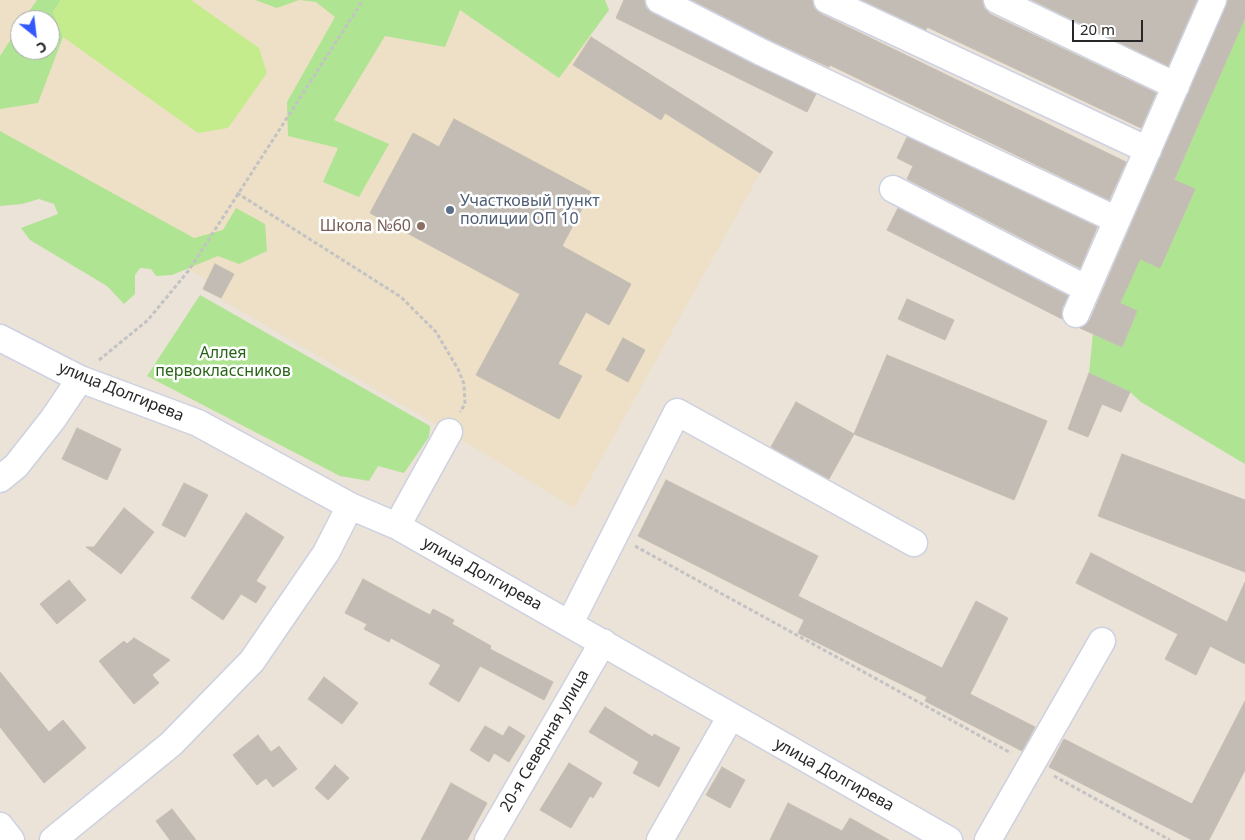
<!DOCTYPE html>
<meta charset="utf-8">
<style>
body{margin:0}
#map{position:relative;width:1245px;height:840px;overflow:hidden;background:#ebe2d8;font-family:"Noto Sans",sans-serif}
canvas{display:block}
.north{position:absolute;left:10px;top:10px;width:50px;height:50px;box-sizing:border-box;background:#fff;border:1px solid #a9a9a9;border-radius:50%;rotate:151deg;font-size:14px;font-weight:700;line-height:20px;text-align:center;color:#272727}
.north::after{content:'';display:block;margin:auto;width:18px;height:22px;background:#3159fe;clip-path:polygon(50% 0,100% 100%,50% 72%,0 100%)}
.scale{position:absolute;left:1072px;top:20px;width:71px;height:22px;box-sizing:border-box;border:2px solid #272727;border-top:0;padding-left:6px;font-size:15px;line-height:18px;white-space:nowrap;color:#272727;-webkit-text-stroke:4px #fff;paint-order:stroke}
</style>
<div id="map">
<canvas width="1245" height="840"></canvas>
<div class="north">С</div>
<div class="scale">20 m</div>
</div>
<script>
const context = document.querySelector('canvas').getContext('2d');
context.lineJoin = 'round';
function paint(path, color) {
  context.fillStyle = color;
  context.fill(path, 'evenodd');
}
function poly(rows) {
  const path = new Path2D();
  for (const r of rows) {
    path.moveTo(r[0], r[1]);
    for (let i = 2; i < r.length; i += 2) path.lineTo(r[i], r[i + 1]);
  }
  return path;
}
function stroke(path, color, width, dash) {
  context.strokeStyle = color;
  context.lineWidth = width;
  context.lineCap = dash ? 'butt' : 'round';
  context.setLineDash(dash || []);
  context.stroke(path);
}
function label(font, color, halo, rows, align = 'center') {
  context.font = font + ' "Noto Sans",sans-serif';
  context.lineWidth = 5;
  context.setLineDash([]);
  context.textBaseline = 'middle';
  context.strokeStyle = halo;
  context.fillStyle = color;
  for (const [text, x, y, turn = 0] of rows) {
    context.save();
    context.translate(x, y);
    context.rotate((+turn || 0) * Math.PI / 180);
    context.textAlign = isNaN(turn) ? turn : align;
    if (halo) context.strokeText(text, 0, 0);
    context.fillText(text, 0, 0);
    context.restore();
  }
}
const education = poly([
 [0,0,531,0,591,37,573,65,660,120,665,113,760,173,574,508,449,432,203,289,207,280,0,164],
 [20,20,50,20,50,50,20,50]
]);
const green = poly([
 [37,0,61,0,53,12,63,37,38,103,0,109,0,56,20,25,20,50,50,50,50,20,23,20],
 [255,0,299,0,277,8],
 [300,0,605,0,609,10,559,78,460,10,445,47,385,36,334,120,389,144,359,197,323,182,338,148,288,136,287,102,335,17,316,2],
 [1245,18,1245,464,1141,402,1130,392,1089,373,1093,334,1122,347,1137,311,1120,303],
 [0,131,194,238,223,230,236,208,265,224,267,251,239,264,218,256,172,275,156,276,151,269,140,268,135,275,135,294,124,304,107,286,30,240,21,228,58,214,54,204,39,199,22,204,0,206],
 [200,295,430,426,429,437,404,473,378,466,369,481,340,476,147,376]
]);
const pitch = poly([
 [61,0,191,0,259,48,267,73,228,128,198,133,63,37,53,12]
]);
const building = poly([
 [624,0,644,0,646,8,652,13,816,94,807,112,616,18,624,0],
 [692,0,812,0,814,8,821,14,1126,162,1109,200,830,65,829,67,768,39,692,0],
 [862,0,982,0,984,8,990,14,1156,93,1141,128,927,27,926,30,862,0],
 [1032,0,1197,0,1168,66,1032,0],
 [1228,0,1245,0,1245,18,1174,180,1195,189,1160,268,1140,259,1120,303,1137,311,1122,347,1080,328,1090,320,1228,0],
 [591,37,773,152,760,173,665,113,661,120,573,65,591,37],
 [454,119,591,192,562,246,631,284,609,325,586,312,558,364,582,376,559,419,476,375,520,294,370,213,413,133,439,147,454,119],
 [907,137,1097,227,1080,268,907,179,913,166,897,158,907,137],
 [898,208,1068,296,1062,308,1062,319,887,230,898,208],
 [215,264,234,274,221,298,203,289,215,264],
 [907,299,954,320,945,340,898,319,907,299],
 [623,338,645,350,628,382,606,370,623,338],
 [887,355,1047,421,1014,500,854,434,887,355],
 [1089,373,1130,392,1121,412,1102,404,1088,437,1068,429,1089,373],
 [796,402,854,434,829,479,771,447,796,402],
 [77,428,121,449,107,480,62,459,77,428],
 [1122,454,1245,500,1245,572,1098,516,1122,454],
 [666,480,818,556,798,596,942,668,976,601,1008,618,970,694,1035,727,1022,751,925,701,927,697,798,633,804,620,638,536,666,480],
 [184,483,208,495,185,537,162,525,184,483],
 [124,508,154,532,121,574,86,547,94,547,124,508],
 [246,513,284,537,256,581,266,587,256,603,241,594,223,620,191,598,246,513],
 [1091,553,1227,622,1245,582,1245,664,1210,646,1196,675,1165,659,1178,634,1076,583,1091,553],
 [363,579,430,615,433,609,454,620,452,624,491,646,490,649,553,682,544,700,480,666,459,702,429,684,441,665,391,638,389,642,364,629,367,624,345,613,363,579],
 [69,580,86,600,57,624,40,604,69,580],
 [134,638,170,660,152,675,159,683,134,704,99,661,124,641,127,644,134,638],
 [0,672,49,732,63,720,86,748,44,783,0,727,0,672],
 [324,677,358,703,342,724,308,699,324,677],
 [1245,701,1245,770,1209,840,1192,840,1049,767,1064,739,1192,804,1245,701],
 [605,707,653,737,654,734,680,748,659,787,633,773,639,762,589,732,605,707],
 [485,726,503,736,509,726,525,736,509,762,494,753,489,762,470,750,485,726],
 [258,735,271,752,279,746,297,769,273,787,266,778,257,785,233,755,258,735],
 [569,763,602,783,593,798,590,796,571,828,540,810,569,763],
 [335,765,349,778,328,800,315,788,335,765],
 [722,767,745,780,730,808,706,795,722,767],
 [451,783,487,803,467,840,421,840,451,783],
 [788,803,842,831,850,818,889,840,770,840,788,803],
 [172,809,196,840,170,840,156,821,172,809]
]);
const path = poly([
 [237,193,401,297,436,332,458,369,464,384,465,404,460,412],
 [99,360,148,320,189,270,363,0],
 [635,546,1011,753],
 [1054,776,1170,840]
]);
const minor = poly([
 [659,0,761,52,1117,220],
 [827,0,1148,150],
 [997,0,1176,86],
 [893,189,1087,289],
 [1076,314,1213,0],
 [0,338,80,379,198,423,350,506,397,526,949,840],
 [0,479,16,466,53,419,80,379],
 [397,526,449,432],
 [570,623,677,412,914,543],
 [0,826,11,840],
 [53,840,171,744,252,661,326,553,350,506],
 [488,840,603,642],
 [660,840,731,716],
 [988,840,1102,641]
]);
const markers = [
 [450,210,5,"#5c6f8a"],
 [421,226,5,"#8d6e63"]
];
const serviceNames = [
 ["Участковый пункт",460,201],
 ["полиции ОП 10",460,219]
];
const educationNames = [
 ["Школа №60",411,226]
];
const parkNames = [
 ["Аллея",223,353],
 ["первоклассников",223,371]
];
const streetNames = [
 ["улица Долгирева",121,392,22],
 ["улица Долгирева",482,574,29],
 ["20-я Северная улица",545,741,-60],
 ["улица Долгирева",834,775,29]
];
paint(education, '#ede0c6');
paint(green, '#afe492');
paint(pitch, '#c4ec8d');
paint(building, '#c2bcb5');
stroke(building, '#c6beb2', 1);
stroke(minor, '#cdd1e1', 29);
stroke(path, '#c3c3c3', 3, [4, 2.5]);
stroke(minor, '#fff', 26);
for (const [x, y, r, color] of markers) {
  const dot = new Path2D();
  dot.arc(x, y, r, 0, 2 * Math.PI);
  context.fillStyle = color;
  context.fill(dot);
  stroke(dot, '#fff', 2);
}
label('16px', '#4e5e75', '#fff', serviceNames, 'left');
label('16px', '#785e54', '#fff', educationNames, 'right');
label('16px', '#286517', '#fff', parkNames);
label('16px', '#272727', '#fff', streetNames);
</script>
